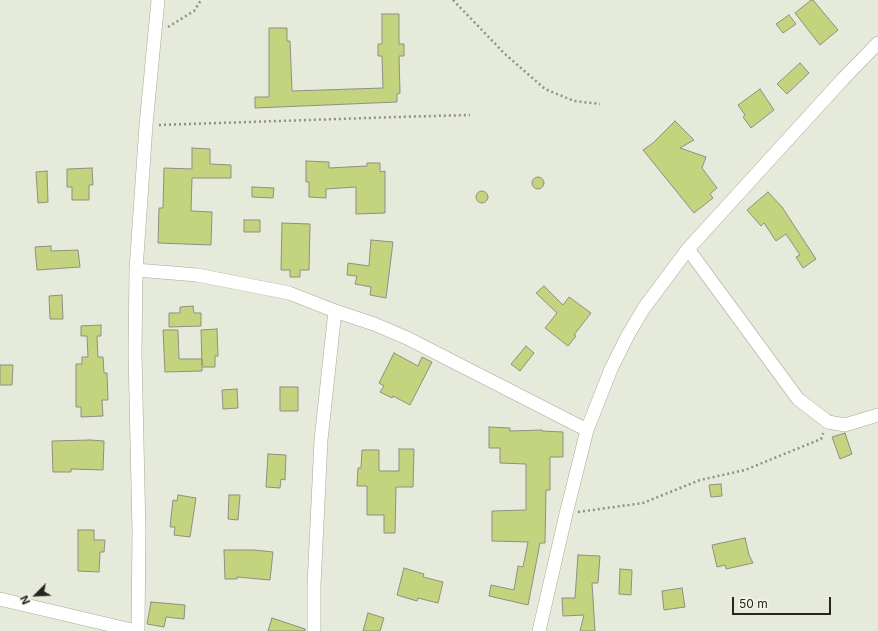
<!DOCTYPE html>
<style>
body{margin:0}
#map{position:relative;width:878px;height:631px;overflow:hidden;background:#e6eada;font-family:Inter,sans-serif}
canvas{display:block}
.north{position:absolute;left:16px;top:575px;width:40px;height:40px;-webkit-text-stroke:3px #f3f7e7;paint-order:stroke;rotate:246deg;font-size:11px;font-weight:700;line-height:16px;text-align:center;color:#252620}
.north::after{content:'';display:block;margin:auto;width:14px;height:18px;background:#252620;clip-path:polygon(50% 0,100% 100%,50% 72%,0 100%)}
.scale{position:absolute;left:732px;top:597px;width:99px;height:18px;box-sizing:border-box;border:2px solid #252620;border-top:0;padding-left:5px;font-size:12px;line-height:14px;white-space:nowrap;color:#252620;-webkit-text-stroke:3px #f3f7e7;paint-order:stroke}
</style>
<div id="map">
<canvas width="878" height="631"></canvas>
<div class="north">N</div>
<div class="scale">50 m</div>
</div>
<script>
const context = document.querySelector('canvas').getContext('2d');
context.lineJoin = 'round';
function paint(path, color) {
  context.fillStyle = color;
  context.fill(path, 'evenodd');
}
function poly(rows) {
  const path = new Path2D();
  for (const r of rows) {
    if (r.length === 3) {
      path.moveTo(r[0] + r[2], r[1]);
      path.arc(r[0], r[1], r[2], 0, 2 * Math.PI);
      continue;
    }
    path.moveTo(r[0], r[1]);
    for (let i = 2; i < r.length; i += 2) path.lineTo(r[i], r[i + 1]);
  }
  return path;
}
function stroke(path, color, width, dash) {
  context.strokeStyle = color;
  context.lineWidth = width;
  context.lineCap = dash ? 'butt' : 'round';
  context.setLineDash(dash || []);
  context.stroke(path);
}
const building = poly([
 [811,0,813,0,838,30,820,45,795,13,811,0],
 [382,14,399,14,399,44,404,44,404,56,399,56,400,93,397,94,397,102,255,108,255,97,269,97,269,28,287,28,287,41,290,41,292,91,383,88,382,56,378,56,378,44,382,44,382,14],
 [789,15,796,24,783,33,776,24,789,15],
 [800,63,809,73,787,94,777,84,800,63],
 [760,89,774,110,751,128,743,117,745,115,738,105,760,89],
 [675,121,694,140,680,148,706,157,702,168,717,188,710,194,713,198,694,213,643,150,653,143,675,121],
 [192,148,210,149,210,164,231,165,231,178,192,178,191,211,212,212,211,245,158,243,159,208,163,208,164,168,192,169,192,148],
 [306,161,329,162,329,168,367,166,367,163,380,163,380,172,385,171,385,213,356,214,356,187,326,189,326,198,309,197,309,182,306,182,306,161],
 [92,168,93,185,89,185,89,200,72,200,72,187,67,187,67,169,92,168],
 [47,171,48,202,38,203,36,172,47,171],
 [538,183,6],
 [252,187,274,188,273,198,252,197,252,187],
 [482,197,6],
 [768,192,782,207,816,259,803,268,796,257,800,255,786,234,776,241,764,223,761,226,747,210,768,192],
 [244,220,260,220,260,232,244,232,244,220],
 [282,223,310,224,309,270,300,270,300,277,290,277,290,270,281,270,282,223],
 [371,240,393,242,386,298,370,295,371,287,355,284,357,276,347,275,348,263,369,266,371,240],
 [51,246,51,251,78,250,80,267,37,270,35,247,51,246],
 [544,286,563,305,569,297,591,313,574,335,576,336,568,346,545,328,557,313,536,293,544,286],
 [62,295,63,319,50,319,49,296,62,295],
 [193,306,194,313,201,313,201,326,169,327,169,313,180,313,180,307,193,306],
 [101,325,101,336,97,336,98,357,103,357,104,373,107,373,108,400,102,400,103,416,81,417,81,407,76,407,76,364,82,364,82,357,88,357,87,336,81,336,81,326,101,325],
 [217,329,218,356,215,356,215,367,202,367,202,371,165,372,163,330,178,330,179,359,202,359,202,366,201,330,217,329],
 [526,346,534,353,520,371,511,364,526,346],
 [394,353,418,366,422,357,432,362,410,405,393,396,392,398,380,392,384,386,379,383,394,353],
 [0,365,13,365,12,385,0,385,0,365],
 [280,387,298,387,298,411,280,411,280,387],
 [237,389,238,408,223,409,222,390,237,389],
 [489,427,510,428,510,431,542,430,542,431,563,432,563,457,550,457,550,490,546,490,545,543,540,543,528,605,489,596,491,585,514,590,518,566,523,567,528,542,492,541,492,511,526,510,526,464,500,463,500,448,489,448,489,427],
 [845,433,852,454,840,459,832,437,845,433],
 [90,440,104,441,103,470,71,469,71,472,53,472,52,441,90,440],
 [399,449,414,449,413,487,396,487,395,533,384,533,384,515,367,515,367,486,357,486,358,468,361,468,362,450,379,450,379,471,399,471,399,449],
 [268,454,286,455,285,480,281,479,280,488,266,487,268,454],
 [721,484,722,496,711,497,709,485,721,484],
 [178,495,196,498,190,537,174,535,175,527,170,527,173,500,177,501,178,495],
 [229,495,240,495,238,520,228,519,229,495],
 [78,530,94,530,94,540,105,540,104,552,100,552,99,572,78,571,78,530],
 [745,538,749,555,753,563,726,569,725,565,717,567,712,545,745,538],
 [224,550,254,550,273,552,270,580,237,577,237,579,225,579,224,550],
 [578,555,600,556,598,583,592,583,595,631,580,631,584,615,563,616,562,598,575,598,578,555],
 [404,568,424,574,423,577,443,582,438,603,418,598,417,601,397,595,404,568],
 [620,569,632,570,631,595,619,594,620,569],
 [682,588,685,607,664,610,662,591,682,588],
 [151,602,185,605,184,619,166,617,164,627,147,624,151,602],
 [368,613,384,618,380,631,363,631,368,613],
 [272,618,305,629,305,631,268,631,272,618]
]);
const path = poly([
 [453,0,505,54,545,89,574,101,600,104],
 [168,27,194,11,201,0],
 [159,125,397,117,470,115],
 [578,512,643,503,700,480,745,470,821,439,823,433]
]);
const minor = poly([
 [688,249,798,399,828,422,845,425,878,415],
 [136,270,197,275,289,293,335,311,374,324,407,338,587,430],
 [0,599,136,631],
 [138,631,139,531,135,353,136,270,146,125,158,0],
 [314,631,314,585,321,440,335,311],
 [539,631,566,514,587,430,611,369,628,335,644,308,688,249,843,79,878,43]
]);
paint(building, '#c4d37e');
stroke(building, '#8d9082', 1);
stroke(minor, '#a6a99b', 14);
stroke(path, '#8e9185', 2.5, [2, 3]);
stroke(minor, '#fff', 13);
</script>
